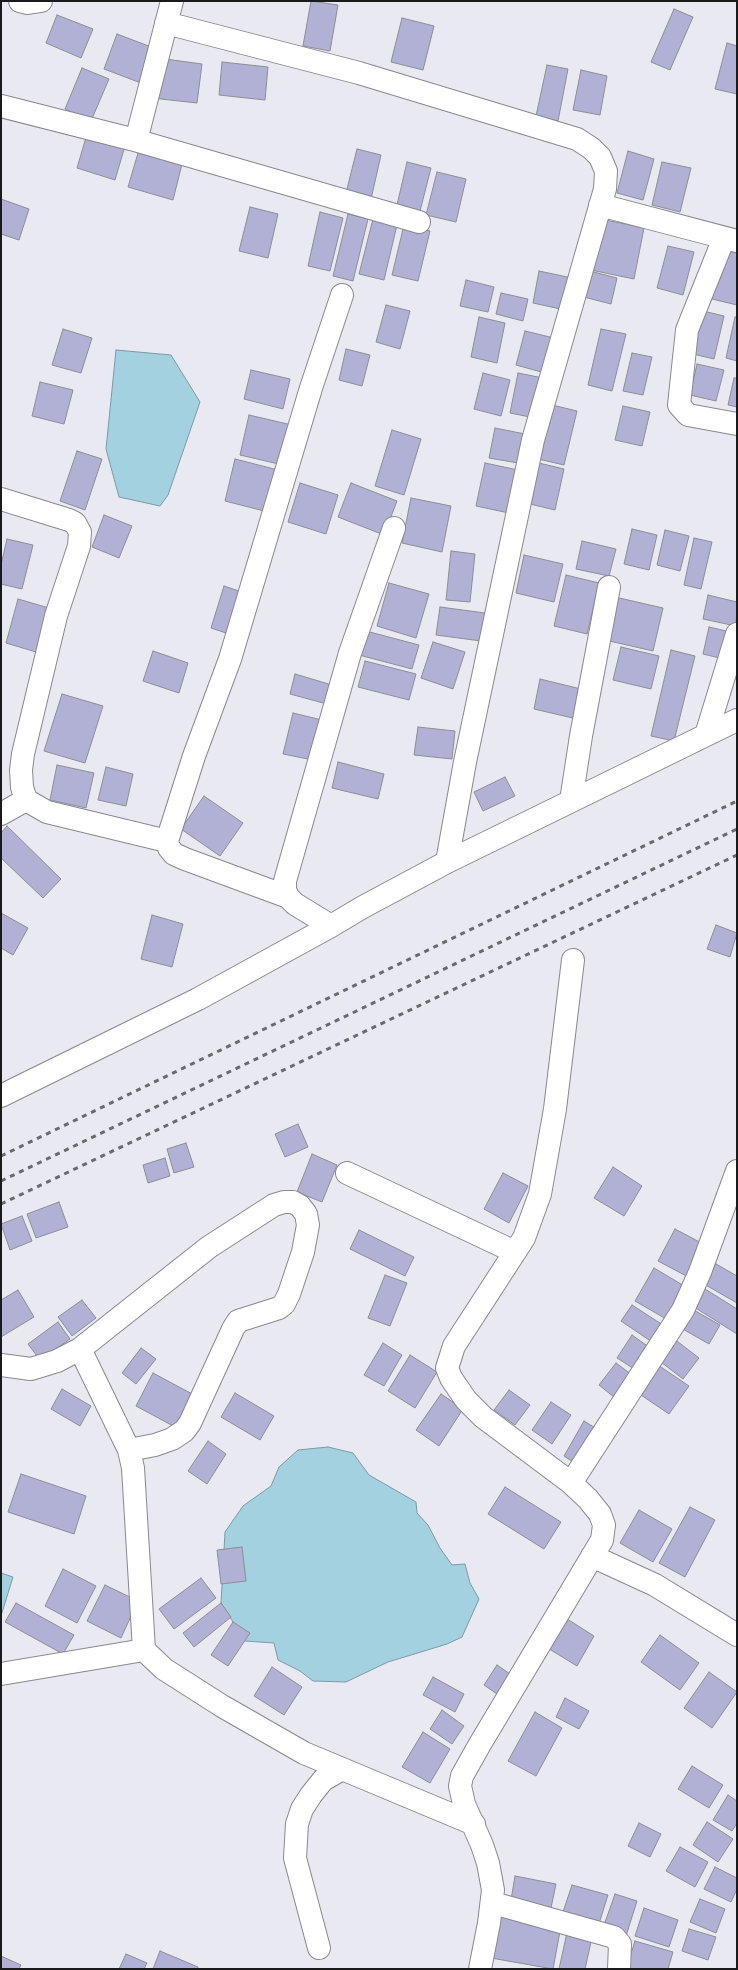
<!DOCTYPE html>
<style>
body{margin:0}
#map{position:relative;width:738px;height:1970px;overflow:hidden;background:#e9eaf1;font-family:Rubik,sans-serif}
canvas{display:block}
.frame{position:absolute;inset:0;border:2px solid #191a1c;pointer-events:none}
</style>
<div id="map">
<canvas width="738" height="1970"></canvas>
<div class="frame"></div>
</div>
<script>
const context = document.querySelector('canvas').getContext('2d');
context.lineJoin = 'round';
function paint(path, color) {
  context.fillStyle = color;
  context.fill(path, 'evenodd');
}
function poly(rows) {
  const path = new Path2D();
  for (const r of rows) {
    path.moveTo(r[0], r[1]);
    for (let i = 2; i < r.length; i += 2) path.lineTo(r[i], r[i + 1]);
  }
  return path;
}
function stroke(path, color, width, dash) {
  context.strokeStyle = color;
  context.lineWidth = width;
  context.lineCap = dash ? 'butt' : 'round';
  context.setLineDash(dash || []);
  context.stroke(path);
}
const water = poly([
 [116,350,171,355,200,402,168,495,160,506,119,497,106,449,116,350],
 [328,1447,353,1453,369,1475,416,1502,417,1513,428,1525,440,1548,452,1565,465,1564,470,1583,479,1599,462,1637,447,1644,388,1662,346,1682,313,1681,300,1671,278,1660,274,1643,245,1641,221,1603,225,1532,243,1506,271,1486,279,1467,298,1450,328,1447],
 [1,1573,13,1577,1,1616,1,1573]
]);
const building = poly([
 [311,1,338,5,330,51,303,46,311,1],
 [674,9,693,17,670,70,651,62,674,9],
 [57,15,93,29,81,58,46,43,57,15],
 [402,18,434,26,423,70,391,62,402,18],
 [117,34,154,48,141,83,104,69,117,34],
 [727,43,737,46,737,94,715,89,727,43],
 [158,58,202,64,197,103,152,98,158,58],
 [222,62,268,67,265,100,219,95,222,62],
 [547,65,568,69,558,121,536,116,547,65],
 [82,68,109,79,91,121,65,109,82,68],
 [581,70,607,76,600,115,573,110,581,70],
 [87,134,125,146,115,180,77,168,87,134],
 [357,149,381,155,371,199,346,193,357,149],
 [628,151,654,159,643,200,617,193,628,151],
 [138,153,182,164,173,200,128,187,138,153],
 [407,162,431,168,420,211,397,205,407,162],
 [662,162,691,168,680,212,652,205,662,162],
 [437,172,466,179,456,222,426,215,437,172],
 [1,199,29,209,19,240,1,234,1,199],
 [250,207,278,214,268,258,239,251,250,207],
 [320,212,343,218,330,271,308,266,320,212],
 [348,214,368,219,353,281,333,276,348,214],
 [373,219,397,225,384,280,359,274,373,219],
 [601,219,644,228,634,279,591,270,601,219],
 [404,225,430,231,418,281,392,275,404,225],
 [668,246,694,252,683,295,657,288,668,246],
 [723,250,737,253,737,305,712,299,723,250],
 [582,269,617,278,611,304,576,295,582,269],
 [539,271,572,278,565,310,533,303,539,271],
 [466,280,494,287,488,312,460,306,466,280],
 [501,293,528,299,523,321,496,314,501,293],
 [386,305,410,311,400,349,376,342,386,305],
 [699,310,724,316,714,359,689,353,699,310],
 [479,317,505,323,497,363,471,357,479,317],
 [735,317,737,317,737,361,726,358,735,317],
 [63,329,92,338,81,373,52,365,63,329],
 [601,329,626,334,612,391,588,385,601,329],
 [525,331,554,338,545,373,516,365,525,331],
 [346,349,370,355,362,386,339,380,346,349],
 [632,353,652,357,643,395,623,391,632,353],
 [697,364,724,370,716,401,690,395,697,364],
 [251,370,290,379,283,409,244,399,251,370],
 [483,373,510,380,501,416,474,409,483,373],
 [518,373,543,378,535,418,510,413,518,373],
 [734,378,737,378,737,407,728,405,734,378],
 [40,382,73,390,64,424,32,416,40,382],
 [548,404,577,411,564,465,534,458,548,404],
 [623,406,650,412,642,446,615,440,623,406],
 [249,415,292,425,283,465,240,455,249,415],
 [495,428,530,435,524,464,489,458,495,428],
 [392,430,421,439,404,495,375,486,392,430],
 [77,451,102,459,85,510,60,501,77,451],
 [235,459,278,470,268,512,225,501,235,459],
 [485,463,518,470,509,513,476,506,485,463],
 [539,463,564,469,555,510,530,504,539,463],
 [300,483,338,495,326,534,288,522,300,483],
 [351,483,397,501,384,535,338,517,351,483],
 [411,498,451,506,442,552,402,543,411,498],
 [104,515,132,526,119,558,92,547,104,515],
 [632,529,657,535,649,570,624,564,632,529],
 [665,530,689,536,680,571,657,565,665,530],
 [694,538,712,542,701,589,684,585,694,538],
 [7,539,33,545,22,589,1,584,1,565,7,539],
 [582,541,616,549,609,576,576,569,582,541],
 [451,551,475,554,470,602,446,600,451,551],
 [524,555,563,564,554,602,516,593,524,555],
 [566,575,599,583,587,634,554,626,566,575],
 [389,583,429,594,416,638,377,626,389,583],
 [224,586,248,594,235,636,211,628,224,586],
 [708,595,737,602,736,626,703,619,708,595],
 [615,597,663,608,653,651,605,640,615,597],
 [18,599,49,608,36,652,6,643,18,599],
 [440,607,485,613,481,641,436,635,440,607],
 [709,627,735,633,728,660,703,654,709,627],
 [366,631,419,645,412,669,359,655,366,631],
 [433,642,465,652,453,689,421,678,433,642],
 [621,647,659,656,651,689,613,680,621,647],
 [671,650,695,656,674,741,651,736,671,650],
 [153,651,188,663,179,693,143,681,153,651],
 [365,661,416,674,409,700,358,687,365,661],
 [295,674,332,685,327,704,290,694,295,674],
 [540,679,585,690,577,719,534,709,540,679],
 [62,694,103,706,85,763,44,751,62,694],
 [293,713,322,720,313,760,283,754,293,713],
 [418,727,455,731,452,759,414,755,418,727],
 [338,762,384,774,378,799,332,788,338,762],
 [57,765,94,773,86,808,50,800,57,765],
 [106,767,133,774,126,806,98,800,106,767],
 [505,777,515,796,483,811,474,792,505,777],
 [204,796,243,823,220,856,181,829,204,796],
 [7,826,61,879,43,898,1,858,1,833,7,826],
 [1,913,28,928,13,955,1,948,1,913],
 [152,915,183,924,172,967,141,959,152,915],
 [716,925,737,933,730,957,707,949,716,925],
 [298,1124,308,1147,285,1157,275,1134,298,1124],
 [186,1143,194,1167,174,1173,167,1149,186,1143],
 [312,1154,337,1165,322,1202,297,1192,312,1154],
 [165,1158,170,1176,148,1183,143,1165,165,1158],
 [613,1167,642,1186,624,1216,594,1198,613,1167],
 [503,1173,528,1186,509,1223,484,1209,503,1173],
 [59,1202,68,1227,36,1238,27,1214,59,1202],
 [22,1216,32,1241,10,1250,1,1224,22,1216],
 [675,1229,709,1247,692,1279,658,1261,675,1229],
 [359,1230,414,1257,405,1276,350,1249,359,1230],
 [716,1264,737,1276,737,1303,704,1284,716,1264],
 [654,1268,686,1287,668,1320,635,1301,654,1268],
 [385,1275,407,1283,390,1326,368,1318,385,1275],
 [705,1289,737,1309,737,1334,694,1307,705,1289],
 [18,1290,34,1317,1,1337,1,1300,18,1290],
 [82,1300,96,1318,72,1336,58,1317,82,1300],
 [632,1305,666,1327,655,1344,621,1321,632,1305],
 [692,1309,720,1325,709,1344,681,1328,692,1309],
 [58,1322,70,1339,40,1360,28,1344,58,1322],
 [632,1335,653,1350,639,1372,617,1358,632,1335],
 [673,1338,699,1358,683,1379,657,1359,673,1338],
 [383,1343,402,1355,384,1386,364,1375,383,1343],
 [141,1348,156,1359,136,1384,122,1373,141,1348],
 [410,1355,437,1372,415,1408,388,1391,410,1355],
 [616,1363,632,1375,615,1398,599,1385,616,1363],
 [658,1365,689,1386,669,1414,638,1393,658,1365],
 [153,1373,194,1395,177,1428,136,1406,153,1373],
 [62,1389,91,1406,80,1426,51,1409,62,1389],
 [509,1390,530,1405,515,1425,494,1410,509,1390],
 [235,1393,274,1416,260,1440,221,1417,235,1393],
 [441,1394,463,1409,439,1446,416,1430,441,1394],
 [551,1402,571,1415,552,1444,532,1430,551,1402],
 [584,1421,597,1429,576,1464,564,1456,584,1421],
 [208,1441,226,1454,207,1484,188,1471,208,1441],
 [21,1474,86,1496,74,1534,8,1512,21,1474],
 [505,1487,561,1522,544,1549,488,1514,505,1487],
 [690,1507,715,1520,685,1577,659,1563,690,1507],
 [639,1510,672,1529,653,1562,620,1543,639,1510],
 [242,1547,246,1581,221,1584,217,1550,242,1547],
 [63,1569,96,1586,77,1623,45,1606,63,1569],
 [201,1578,216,1598,174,1629,159,1609,201,1578],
 [105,1585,138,1601,121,1638,87,1621,105,1585],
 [16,1603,74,1635,63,1654,5,1622,16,1603],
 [221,1603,231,1617,194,1647,183,1633,221,1603],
 [564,1617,594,1636,577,1666,546,1647,564,1617],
 [233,1622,250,1633,228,1666,211,1655,233,1622],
 [660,1635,699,1663,680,1690,641,1662,660,1635],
 [497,1665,513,1676,500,1696,484,1685,497,1665],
 [272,1667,302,1687,284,1715,254,1696,272,1667],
 [709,1672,737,1692,712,1728,684,1708,709,1672],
 [433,1677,464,1694,455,1712,423,1695,433,1677],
 [565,1698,589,1711,579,1729,556,1717,565,1698],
 [442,1710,464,1726,452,1744,430,1729,442,1710],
 [535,1712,562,1728,536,1776,508,1761,535,1712],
 [423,1732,450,1749,430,1783,402,1767,423,1732],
 [692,1766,723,1785,709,1808,678,1789,692,1766],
 [728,1795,737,1801,737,1823,732,1831,713,1820,728,1795],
 [707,1822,733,1839,718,1862,693,1845,707,1822],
 [639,1823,661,1834,650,1857,628,1846,639,1823],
 [680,1847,708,1862,695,1887,666,1871,680,1847],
 [715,1867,737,1878,737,1889,731,1902,704,1889,715,1867],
 [515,1876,556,1884,551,1908,511,1900,515,1876],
 [572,1885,608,1895,597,1930,561,1918,572,1885],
 [615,1894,637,1901,625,1939,602,1931,615,1894],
 [700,1899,725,1909,716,1933,690,1922,700,1899],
 [644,1908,678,1920,669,1947,635,1936,644,1908],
 [499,1915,561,1926,553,1969,491,1958,499,1915],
 [568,1928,593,1933,585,1969,559,1969,568,1928],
 [689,1929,716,1937,708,1960,682,1951,689,1929],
 [635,1941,673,1952,668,1969,626,1969,635,1941],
 [160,1951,198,1967,198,1969,153,1969,160,1951],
 [126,1954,147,1963,144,1969,119,1969,126,1954],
 [1,1956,21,1965,19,1969,1,1969,1,1956]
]);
const minor = poly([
 [20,1,28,3,41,1],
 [166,23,359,73,577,139,591,148,600,157,606,171,605,189,533,440,465,762,447,862],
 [1,106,131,139,138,133,172,1],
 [131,139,419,222],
 [600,205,737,241],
 [724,238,687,330,679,405,688,415,737,424],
 [1,499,69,520,75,523,80,532,79,546,56,616,23,754,21,770,22,787,26,800,47,812,167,841],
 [706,735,737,634],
 [571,801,581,736,609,587],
 [1,814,26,800],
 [288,897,185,859,174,854,169,848,167,841,194,756,230,659,311,388,342,295],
 [331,926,295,904,288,897,285,890,285,881,350,653,394,528],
 [1,1096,198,999,331,926,363,907,447,862,737,720],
 [347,1173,515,1252],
 [80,1349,129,1450,133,1468,144,1650,164,1669,222,1706,304,1753,474,1824],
 [1,1365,31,1369,57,1361,80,1349,209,1247,274,1205,284,1202,293,1202,300,1206,306,1214,308,1225,303,1252,289,1294,284,1304,279,1308,238,1321,233,1329,190,1423,184,1431,172,1439,155,1445,129,1450],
 [571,1483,683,1310,700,1272,737,1171],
 [592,1556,655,1585,737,1635],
 [1,1674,144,1650],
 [493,1903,614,1937,620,1944,619,1969],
 [319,1948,295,1858,297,1824,302,1809,311,1795,323,1780,342,1769],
 [480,1969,489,1923,493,1890,488,1863,482,1845,464,1804,460,1786,462,1776,480,1744,602,1540,604,1525,600,1514,588,1499,571,1483,483,1417,466,1400,451,1378,447,1368,454,1346,524,1238,540,1194,555,1109,573,960]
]);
const rail = poly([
 [1,1156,737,801],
 [1,1181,737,829],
 [1,1204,737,855]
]);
paint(water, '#a4d1e0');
stroke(water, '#7a9aa5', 1);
paint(building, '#b0b1d5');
stroke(building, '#8d8d94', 1);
stroke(minor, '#88888f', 24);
stroke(minor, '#fff', 22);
stroke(rail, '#696a6e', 3, [5, 5]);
</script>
